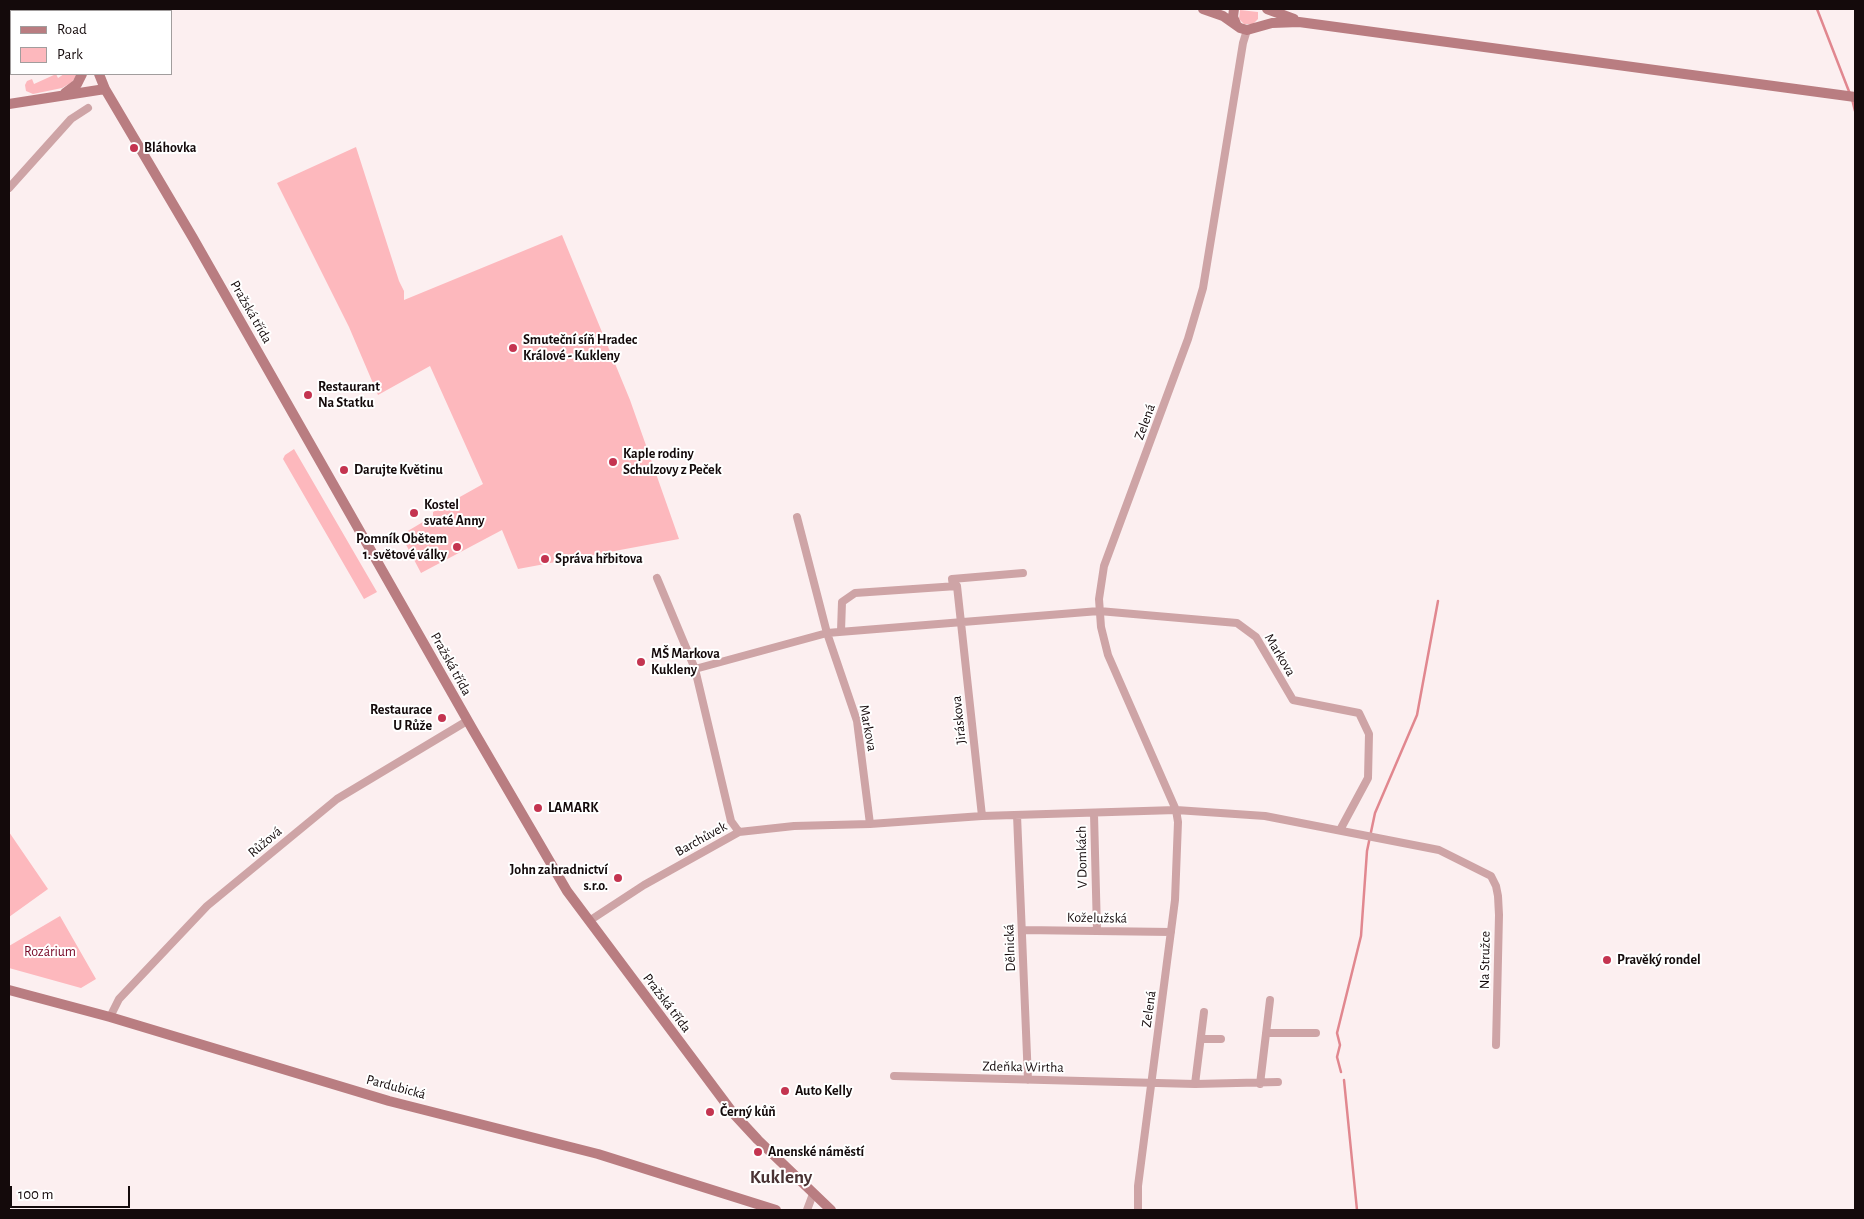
<!DOCTYPE html>
<meta charset="utf-8">
<style>
body{margin:0}
#map{position:relative;width:1864px;height:1219px;overflow:hidden;background:#fceff0;font-family:"Alegreya Sans",sans-serif}
canvas{display:block}
.frame{position:absolute;inset:0;border:10px solid #140a0b;pointer-events:none}
.legend{position:absolute;left:10px;top:10px;width:162px;height:65px;box-sizing:border-box;background:#fff;border:1px solid #a19d9d;margin:0;padding:6px 9px;list-style:none;font-size:15px;color:#140a0b}
.legend li{display:flex;align-items:center;gap:10px;height:25px}
.legend b{width:25px;border:1px solid #a19d9d}
.scale{position:absolute;left:10px;top:1186px;width:120px;height:22px;box-sizing:border-box;border:2px solid #140a0b;border-top:0;padding-left:6px;font-size:15px;line-height:18px;white-space:nowrap;color:#140a0b;-webkit-text-stroke:4px #fff;paint-order:stroke}
</style>
<div id="map">
<canvas width="1864" height="1219"></canvas>
<div class="frame"></div>
<ul class="legend">
<li><b style="height:6px;background:#b97d81"></b>Road</li>
<li><b style="height:14px;background:#fdb8bd"></b>Park</li>
</ul>
<div class="scale">100 m</div>
</div>
<script>
const context = document.querySelector('canvas').getContext('2d');
context.lineJoin = 'round';
function paint(path, color) {
  context.fillStyle = color;
  context.fill(path, 'evenodd');
}
function poly(rows) {
  const path = new Path2D();
  for (const r of rows) {
    path.moveTo(r[0], r[1]);
    for (let i = 2; i < r.length; i += 2) path.lineTo(r[i], r[i + 1]);
  }
  return path;
}
function stroke(path, color, width, dash) {
  context.strokeStyle = color;
  context.lineWidth = width;
  context.lineCap = dash ? 'butt' : 'round';
  context.setLineDash(dash || []);
  context.stroke(path);
}
function label(font, color, halo, rows, align = 'center') {
  context.font = font + ' "Alegreya Sans",sans-serif';
  context.lineWidth = 4;
  context.setLineDash([]);
  context.textBaseline = 'middle';
  context.strokeStyle = halo;
  context.fillStyle = color;
  for (const [text, x, y, turn = 0] of rows) {
    context.save();
    context.translate(x, y);
    context.rotate((+turn || 0) * Math.PI / 180);
    context.textAlign = isNaN(turn) ? turn : align;
    if (halo) context.strokeText(text, 0, 0);
    context.fillText(text, 0, 0);
    context.restore();
  }
}
const green = poly([
 [1240,10,1258,12,1258,19,1253,24,1244,24,1239,19],
 [56,74,58,78,64,74,77,74,72,82,62,88,33,94,26,91,25,85,27,81,32,79,34,84],
 [356,147,399,281,404,291,404,300,562,235,630,400,679,539,518,569,502,530,421,573,401,535,433,516,433,512,483,484,430,366,378,395,349,327,277,183],
 [294,449,377,592,364,599,283,459,285,455],
 [9,832,48,889,9,917],
 [60,916,96,979,81,988,9,968,9,946]
]);
const stream = poly([
 [1817,9,1850,94],
 [1852,99,1855,111],
 [1341,1072,1337,1057,1340,1045,1337,1033,1361,936,1367,851,1375,813,1417,715,1438,601],
 [1344,1080,1357,1210]
]);
const street = poly([
 [9,188,71,119,88,108],
 [797,517,827,633,857,721,870,824,982,816,1176,810,1265,816,1439,850,1491,876,1496,886,1498,896,1499,915,1496,1045],
 [657,578,695,669],
 [953,586,952,579,1023,573],
 [841,631,842,602,855,593,957,586,982,816],
 [1094,814,1097,931],
 [1017,815,1028,1080],
 [739,832,731,821,695,669,827,633,1099,611,1237,623,1256,637,1293,700,1359,713,1369,734,1368,778,1340,830],
 [589,921,644,885,739,832,794,826,870,824],
 [1022,930,1171,932],
 [110,1017,119,999,207,906,337,799,467,721],
 [1266,1033,1316,1033],
 [1201,1039,1221,1039],
 [894,1076,1195,1084,1278,1082],
 [1195,1084,1204,1012],
 [1260,1084,1270,1000],
 [807,1210,813,1194],
 [1138,1210,1138,1186,1175,900,1178,822,1176,810,1108,655,1101,627,1099,599,1104,566,1188,339,1203,288,1243,43,1247,30]
]);
const secondary = poly([
 [70,9,71,11],
 [1203,9,1223,16,1240,28,1247,30,1272,23,1299,22,1855,97],
 [1234,9,1233,17,1236,24],
 [1267,9,1294,19],
 [99,74,105,89,193,238,473,730,567,891,733,1113,758,1140,831,1210],
 [65,93,77,84,82,74],
 [9,104,105,89],
 [9,990,110,1017,389,1101,598,1154,776,1210]
]);
const markers = [
 [134,148,5,"#c43450"],
 [513,348,5,"#c43450"],
 [308,395,5,"#c43450"],
 [613,462,5,"#c43450"],
 [344,470,5,"#c43450"],
 [414,513,5,"#c43450"],
 [457,547,5,"#c43450"],
 [545,559,5,"#c43450"],
 [641,662,5,"#c43450"],
 [442,718,5,"#c43450"],
 [538,808,5,"#c43450"],
 [618,878,5,"#c43450"],
 [1607,960,5,"#c43450"],
 [785,1091,5,"#c43450"],
 [710,1112,5,"#c43450"],
 [758,1152,5,"#c43450"]
];
const poiNames = [
 ["Bláhovka",144,148],
 ["Smuteční síň Hradec",523,340],
 ["Králové - Kukleny",523,356],
 ["Restaurant",318,387],
 ["Na Statku",318,403],
 ["Kaple rodiny",623,454],
 ["Schulzovy z Peček",623,470],
 ["Darujte Květinu",354,470],
 ["Kostel",424,505],
 ["svaté Anny",424,521],
 ["Pomník Obětem",447,539,"right"],
 ["1. světové války",447,555,"right"],
 ["Správa hřbitova",555,559],
 ["MŠ Markova",651,654],
 ["Kukleny",651,670],
 ["Restaurace",432,710,"right"],
 ["U Růže",432,726,"right"],
 ["LAMARK",548,808],
 ["John zahradnictví",608,870,"right"],
 ["s.r.o.",608,886,"right"],
 ["Pravěký rondel",1617,960],
 ["Auto Kelly",795,1091],
 ["Černý kůň",720,1112],
 ["Anenské náměstí",768,1152]
];
const streetNames = [
 ["Pražská třída",251,312,60],
 ["Zelená",1145,422,-70],
 ["Markova",1280,655,59],
 ["Pražská třída",451,664,61],
 ["Jiráskova",959,720,-96],
 ["Markova",868,728,79],
 ["Barchůvek",701,839,-29],
 ["Růžová",265,842,-40],
 ["V Domkách",1082,857,-91],
 ["Koželužská",1097,918,1],
 ["Dělnická",1010,948,-92],
 ["Na Stružce",1485,960,-89],
 ["Pražská třída",667,1003,53],
 ["Zelená",1149,1009,-82],
 ["Zdeňka Wirtha",1023,1067,1],
 ["Pardubická",396,1087,15]
];
const parkNames = [
 ["Rozárium",50,952]
];
const districtNames = [
 ["Kukleny",781,1177]
];
paint(green, '#fdb8bd');
stroke(stream, '#e1878f', 2.5);
stroke(street, '#cea4a6', 8);
stroke(secondary, '#b97d81', 10);
for (const [x, y, r, color] of markers) {
  const dot = new Path2D();
  dot.arc(x, y, r, 0, 2 * Math.PI);
  context.fillStyle = color;
  context.fill(dot);
  stroke(dot, '#fff', 2);
}
label('bold 14px', '#140a0b', '#fff', poiNames, 'left');
label('14px', '#140a0b', '#fff', streetNames);
label('14px', '#770827', '#fff', parkNames);
label('bold 19px', '#493233', '#fff', districtNames);
</script>
